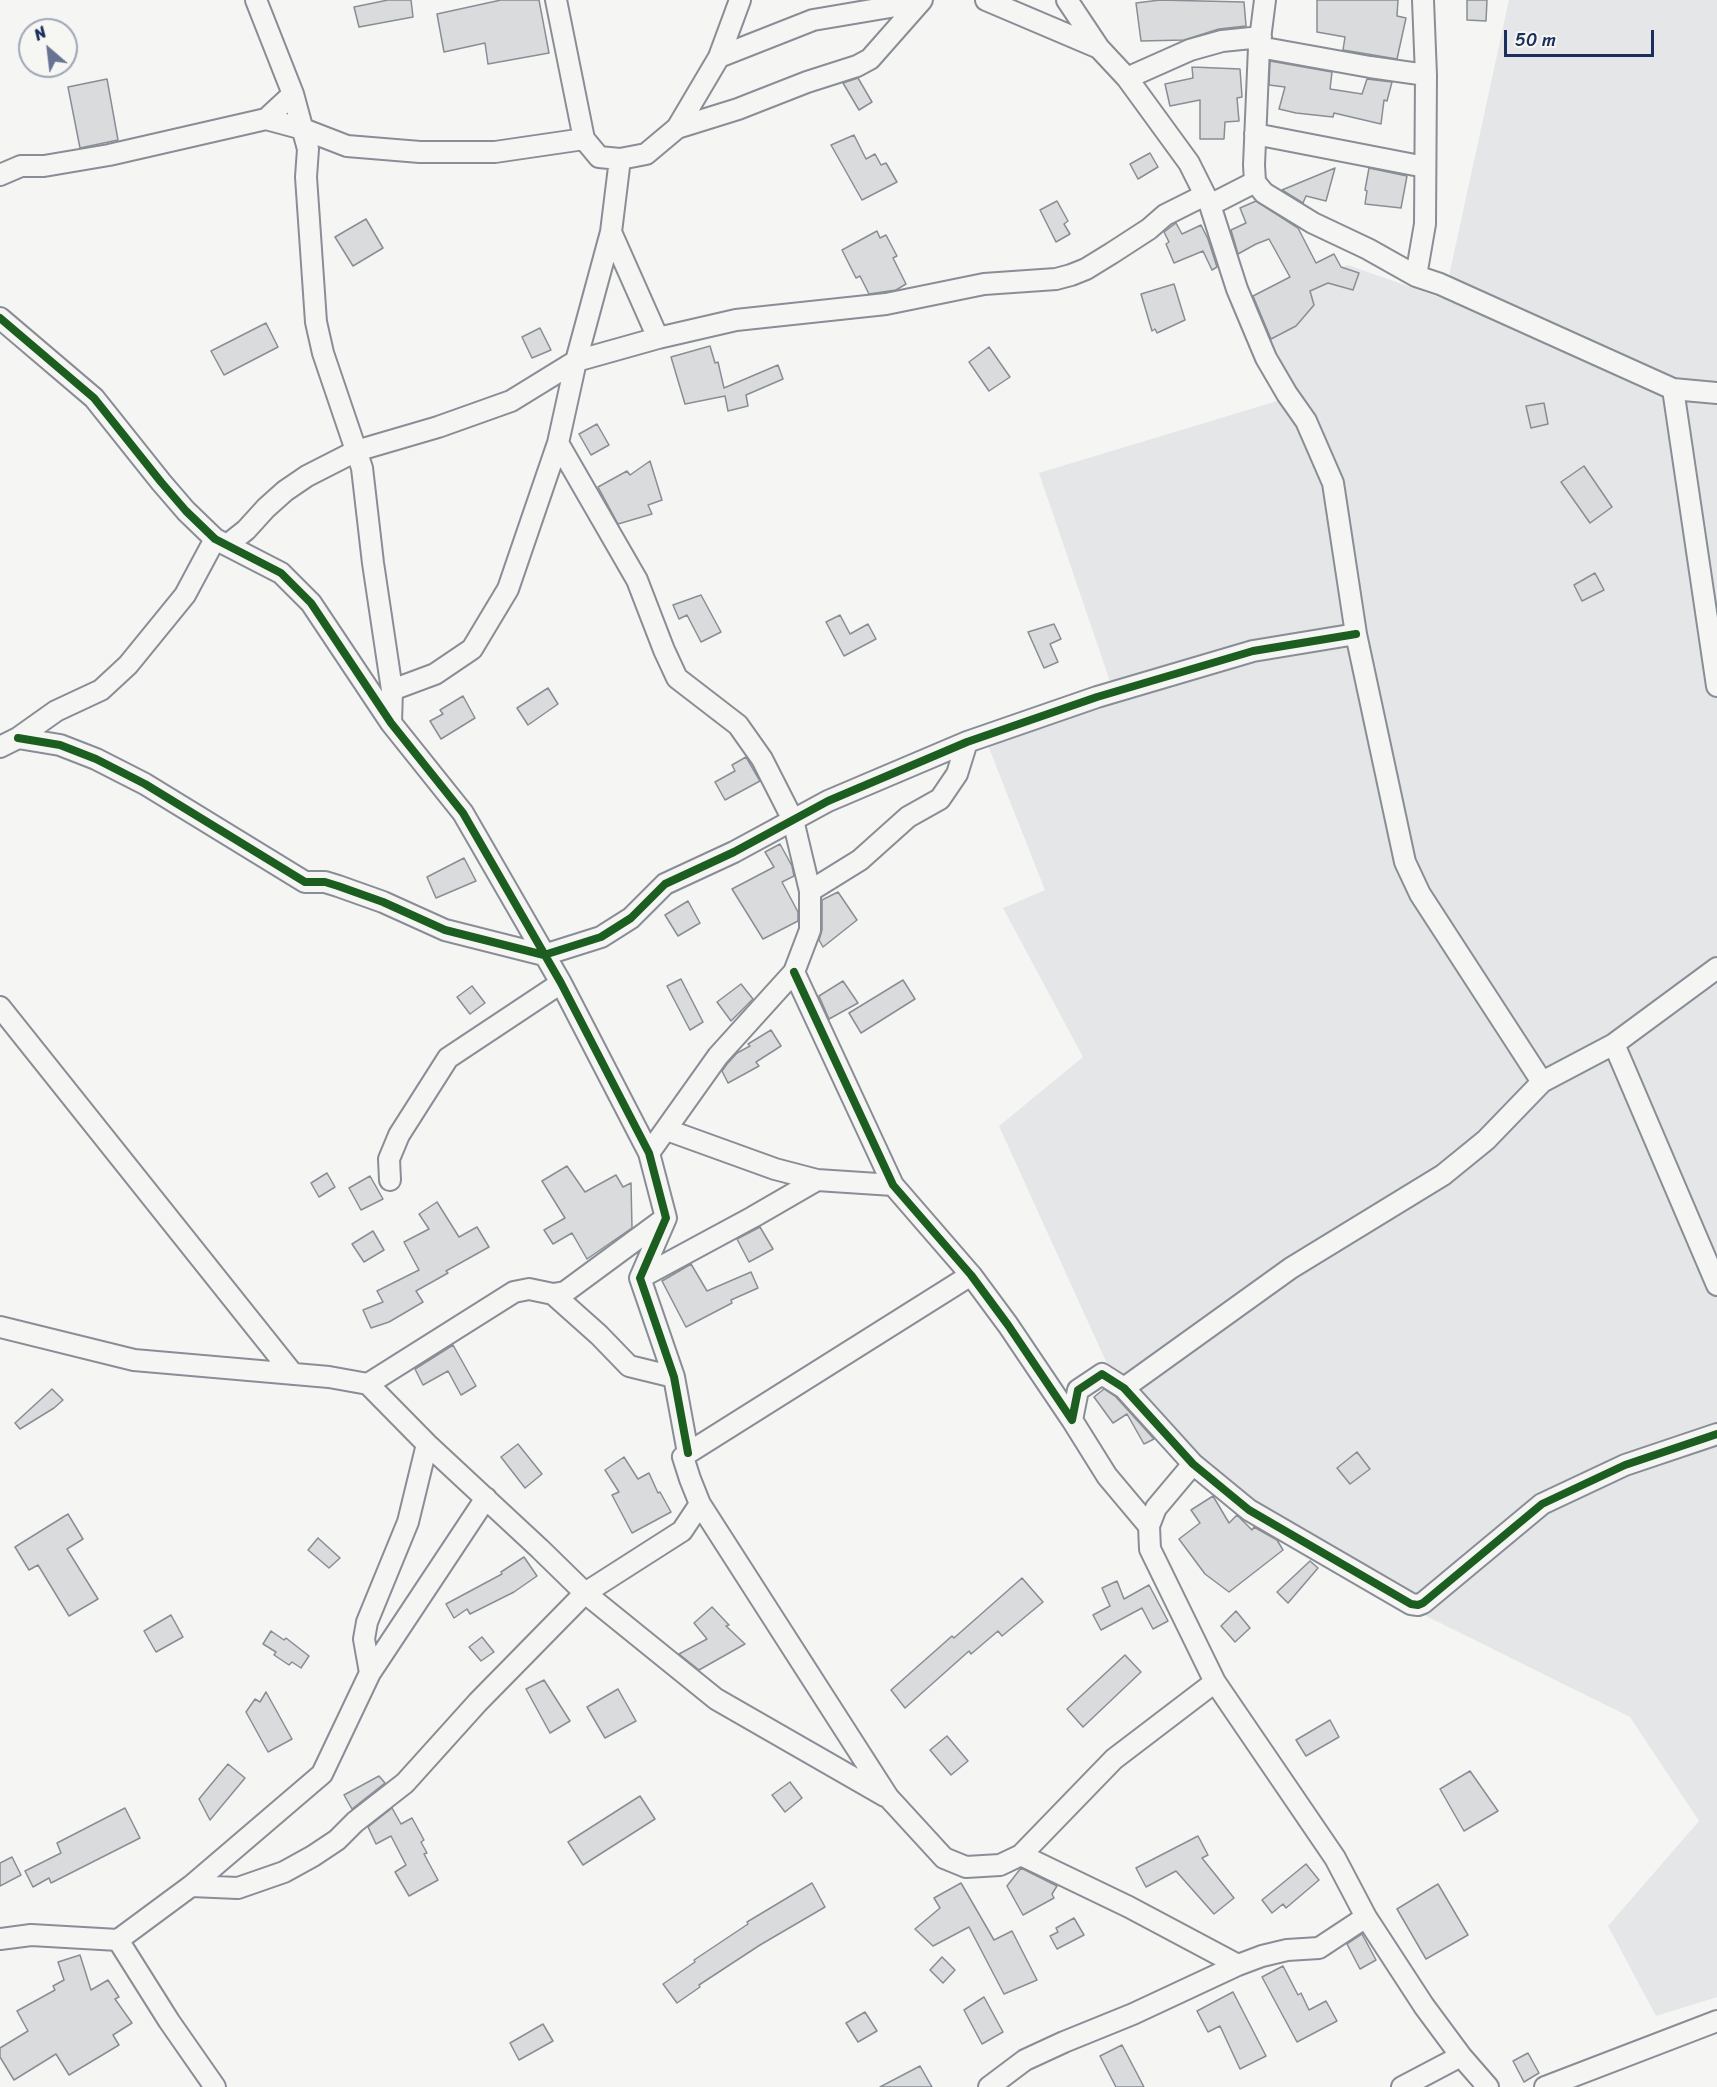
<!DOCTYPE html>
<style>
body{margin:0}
#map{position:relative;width:1717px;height:2087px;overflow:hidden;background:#f5f5f3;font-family:Sriracha,sans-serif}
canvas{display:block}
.north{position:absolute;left:18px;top:18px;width:60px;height:60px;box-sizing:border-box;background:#f6f6f2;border:2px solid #9ea6b7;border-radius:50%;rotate:332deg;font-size:16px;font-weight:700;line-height:24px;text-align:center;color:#1b2f5e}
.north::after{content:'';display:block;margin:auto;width:21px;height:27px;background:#677492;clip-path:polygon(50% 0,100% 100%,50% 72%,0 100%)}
.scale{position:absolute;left:1504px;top:30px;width:150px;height:27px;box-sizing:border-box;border:3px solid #1b2f5e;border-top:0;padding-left:8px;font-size:18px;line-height:21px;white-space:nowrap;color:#1b2f5e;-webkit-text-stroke:4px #f6f6f2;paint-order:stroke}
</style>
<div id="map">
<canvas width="1717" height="2087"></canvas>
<div class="north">N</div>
<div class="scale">50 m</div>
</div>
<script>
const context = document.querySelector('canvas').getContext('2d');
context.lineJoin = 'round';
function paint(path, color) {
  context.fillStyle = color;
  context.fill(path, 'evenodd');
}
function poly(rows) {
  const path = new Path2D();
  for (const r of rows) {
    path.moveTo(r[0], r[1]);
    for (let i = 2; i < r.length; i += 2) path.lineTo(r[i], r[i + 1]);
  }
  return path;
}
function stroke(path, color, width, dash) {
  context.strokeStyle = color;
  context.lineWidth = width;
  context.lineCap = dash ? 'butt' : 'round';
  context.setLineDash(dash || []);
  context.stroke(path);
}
const green = poly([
 [1509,0,1717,0,1717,1997,1656,2016,1608,1926,1699,1821,1630,1717,1414,1610,1188,1456,1113,1377,999,1126,1083,1057,1003,908,1045,890,987,743,1117,702,1039,473,1284,399,1248,303,1348,265,1444,299]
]);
const building = poly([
 [388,0,411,0,413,17,359,27,354,7,388,0],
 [501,0,539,0,549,53,488,64,485,43,444,52,437,14,501,0],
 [1160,0,1244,2,1246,26,1219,29,1184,40,1141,41,1136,3,1160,0],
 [1317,0,1398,0,1397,16,1406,18,1397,59,1343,50,1345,37,1317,32,1317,0],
 [1467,0,1487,0,1486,21,1467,20,1467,0],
 [1270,61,1332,72,1330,89,1362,94,1367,79,1392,82,1387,101,1384,100,1381,124,1334,113,1333,117,1296,113,1279,109,1285,87,1269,85,1270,61],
 [1192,67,1240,69,1242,97,1237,98,1239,121,1225,122,1224,139,1200,139,1200,100,1170,106,1165,84,1193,78,1192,67],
 [858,78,872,102,859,110,843,83,858,78],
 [107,79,118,140,80,148,68,87,107,79],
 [854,135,866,159,875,154,881,165,886,163,897,182,862,200,831,145,854,135],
 [1150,153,1158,167,1138,179,1130,164,1150,153],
 [1335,168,1326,201,1306,196,1303,203,1282,190,1335,168],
 [1369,168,1407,176,1401,208,1365,204,1367,191,1365,190,1369,168],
 [1057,201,1068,221,1064,224,1070,234,1056,242,1040,210,1057,201],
 [1256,201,1298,228,1316,263,1334,254,1341,267,1359,273,1353,290,1328,283,1310,291,1314,305,1296,326,1271,339,1253,296,1290,277,1269,239,1256,244,1238,254,1231,230,1246,223,1240,208,1256,201],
 [366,219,383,248,353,266,335,237,366,219],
 [1176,223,1182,234,1201,225,1208,239,1217,267,1212,270,1203,251,1174,263,1166,244,1169,242,1164,232,1176,223],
 [877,231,880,238,886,235,897,256,893,258,906,284,896,290,869,294,860,276,856,278,842,250,877,231],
 [1174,284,1185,320,1157,333,1155,329,1152,331,1141,294,1174,284],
 [266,323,278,347,224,375,211,351,266,323],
 [540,328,551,350,532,358,522,337,540,328],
 [710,346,715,363,718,362,724,388,778,365,783,379,746,395,748,406,728,411,725,396,685,404,671,357,710,346],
 [989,347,1010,377,989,391,969,362,989,347],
 [1544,403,1548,424,1531,428,1526,406,1544,403],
 [597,424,609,445,591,455,579,434,597,424],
 [650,461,662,500,648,505,652,514,618,524,598,487,627,471,630,475,650,461],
 [1584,466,1612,507,1590,523,1561,482,1584,466],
 [1595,573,1604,590,1582,601,1574,585,1595,573],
 [701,595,721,632,701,642,687,615,679,619,673,605,701,595],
 [840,615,850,634,868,624,876,639,844,656,826,622,840,615],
 [1054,624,1061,639,1050,644,1058,662,1044,668,1028,632,1054,624],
 [548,688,558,704,528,725,517,708,548,688],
 [463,696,475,718,441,739,430,721,443,714,440,710,463,696],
 [746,757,760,781,725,800,715,782,735,771,732,765,746,757],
 [780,844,792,866,794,876,782,882,798,912,798,921,763,939,732,889,774,867,765,852,780,844],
 [464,858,476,881,436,898,427,877,464,858],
 [838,892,857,920,823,947,819,940,822,930,822,900,838,892],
 [688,901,700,923,678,936,665,915,688,901],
 [681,979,703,1022,690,1030,667,986,681,979],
 [903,980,915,999,861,1033,849,1013,903,980],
 [843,981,858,1003,829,1019,819,996,843,981],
 [741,984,753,999,731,1021,717,1002,741,984],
 [472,986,485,1003,470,1014,457,997,472,986],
 [771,1030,781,1046,756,1062,759,1066,728,1083,722,1071,727,1064,737,1053,750,1046,748,1044,771,1030],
 [567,1166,585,1192,616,1175,623,1187,631,1183,632,1228,587,1259,572,1233,553,1244,544,1230,565,1218,542,1181,567,1166],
 [327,1173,335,1187,319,1197,311,1183,327,1173],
 [370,1176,383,1199,361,1210,349,1188,370,1176],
 [437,1202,459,1237,477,1227,489,1247,446,1271,448,1273,416,1291,423,1302,389,1322,371,1328,363,1310,383,1302,377,1291,419,1270,404,1242,429,1229,419,1214,437,1202],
 [760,1227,773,1249,749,1262,737,1239,760,1227],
 [373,1231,384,1250,364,1262,352,1244,373,1231],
 [691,1264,707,1291,751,1272,758,1288,731,1300,732,1303,686,1327,662,1281,691,1264],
 [453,1345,476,1386,461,1395,448,1371,423,1385,415,1369,453,1345],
 [52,1389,63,1400,54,1408,20,1429,15,1423,52,1389],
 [1104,1389,1116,1397,1154,1439,1144,1444,1127,1414,1113,1423,1094,1397,1104,1389],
 [518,1444,542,1474,525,1488,501,1457,518,1444],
 [1357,1452,1370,1469,1350,1484,1337,1468,1357,1452],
 [624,1457,638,1479,649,1473,658,1493,660,1492,671,1512,632,1533,612,1495,619,1492,605,1470,624,1457],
 [1213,1496,1229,1523,1237,1515,1252,1530,1254,1527,1277,1540,1283,1550,1229,1592,1205,1574,1179,1539,1200,1523,1191,1510,1213,1496],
 [68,1514,83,1539,67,1549,98,1599,69,1616,38,1565,29,1570,15,1547,68,1514],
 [318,1538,340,1558,329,1568,308,1550,318,1538],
 [524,1557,537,1576,514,1592,470,1614,467,1609,454,1618,446,1604,502,1574,501,1572,524,1557],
 [1310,1561,1318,1568,1288,1603,1277,1592,1310,1561],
 [1022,1578,1043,1602,1002,1636,998,1631,971,1654,969,1651,905,1708,891,1690,952,1636,954,1638,1022,1578],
 [1117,1581,1124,1599,1149,1585,1168,1621,1153,1629,1142,1608,1101,1630,1093,1615,1110,1606,1102,1588,1117,1581],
 [712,1607,729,1625,726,1626,745,1644,699,1670,679,1654,707,1639,694,1623,712,1607],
 [1236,1611,1250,1628,1235,1642,1221,1626,1236,1611],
 [171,1615,183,1637,156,1652,144,1631,171,1615],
 [271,1631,284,1640,286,1638,309,1656,301,1668,292,1662,289,1665,274,1655,276,1652,263,1644,271,1631],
 [482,1637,494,1652,481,1661,469,1647,482,1637],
 [1125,1655,1141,1672,1083,1727,1067,1709,1125,1655],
 [544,1680,570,1721,550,1733,526,1689,544,1680],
 [618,1689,636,1721,605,1738,587,1707,618,1689],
 [266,1692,292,1739,268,1752,246,1712,255,1699,260,1702,266,1692],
 [1330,1720,1339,1737,1306,1756,1296,1740,1330,1720],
 [947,1736,968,1761,951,1775,930,1750,947,1736],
 [228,1764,245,1778,210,1820,199,1799,228,1764],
 [1470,1771,1498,1811,1464,1831,1440,1789,1470,1771],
 [379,1776,385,1783,352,1809,344,1795,379,1776],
 [790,1782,802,1798,785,1812,772,1795,790,1782],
 [640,1796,655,1819,583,1865,568,1842,640,1796],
 [125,1808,140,1838,51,1883,49,1878,33,1887,25,1871,61,1853,57,1843,125,1808],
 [392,1808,401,1824,412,1818,424,1840,421,1842,427,1853,424,1854,438,1880,409,1896,395,1872,406,1865,391,1836,376,1844,368,1827,392,1808],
 [1198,1836,1208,1855,1202,1858,1234,1898,1214,1914,1176,1871,1146,1887,1136,1868,1198,1836],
 [12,1857,21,1875,0,1886,0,1863,12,1857],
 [1306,1864,1319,1880,1286,1908,1283,1904,1272,1913,1262,1900,1306,1864],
 [1021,1868,1057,1886,1052,1894,1054,1898,1023,1915,1007,1886,1021,1868],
 [812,1883,825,1907,760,1945,699,1985,700,1987,677,2003,663,1984,695,1962,694,1960,748,1924,747,1922,812,1883],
 [961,1883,994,1940,1012,1931,1037,1980,1004,1994,969,1927,933,1946,915,1929,940,1908,934,1898,961,1883],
 [1438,1884,1468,1935,1426,1959,1397,1909,1438,1884],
 [1074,1918,1084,1935,1057,1949,1050,1936,1058,1932,1056,1928,1074,1918],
 [1362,1934,1376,1960,1360,1969,1347,1944,1362,1934],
 [80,1955,91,1990,108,1980,119,1997,115,1999,132,2023,113,2035,119,2045,69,2075,56,2054,14,2080,0,2057,0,2048,28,2031,17,2011,55,1990,53,1986,64,1980,58,1962,80,1955],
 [942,1957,955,1970,943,1983,930,1970,942,1957],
 [1283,1966,1298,1995,1301,1993,1309,2010,1326,2001,1337,2021,1297,2042,1262,1977,1283,1966],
 [1233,1992,1266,2056,1240,2069,1220,2026,1208,2032,1197,2011,1233,1992],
 [984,1997,1003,2032,982,2044,964,2010,984,1997],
 [865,2012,877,2031,858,2042,846,2023,865,2012],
 [543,2024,553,2041,519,2060,510,2043,543,2024],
 [1122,2045,1144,2087,1116,2087,1100,2056,1122,2045],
 [1528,2053,1539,2073,1524,2082,1513,2061,1528,2053],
 [920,2066,932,2087,880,2087,920,2066]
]);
const minor = poly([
 [256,0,293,94,308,149,306,177,316,322,323,353,362,468,373,563,392,690,391,723],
 [556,0,584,139,599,157,620,159,646,154,677,128,738,109,807,82,857,66,870,59,922,0],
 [986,0,1099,48],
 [1067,0,1099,48,1127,78,1189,163,1210,205,1255,182,1264,193,1313,223,1368,249,1416,276,1440,284,1673,389,1717,393],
 [1259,47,1370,67,1426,75],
 [719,57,813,20,920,2],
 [1127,78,1190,50,1222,41,1261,37],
 [266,119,303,129,347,146,420,152,495,152,584,139],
 [677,128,719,57,740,0],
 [1255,134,1425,167],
 [0,175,21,166,44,166,109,155,266,119,293,94],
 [1255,182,1254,165,1259,47,1265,0],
 [1210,205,1237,289,1266,358,1287,394,1306,421,1333,483,1356,634,1405,862,1420,894,1542,1082],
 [611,232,658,338],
 [1416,276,1425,224,1426,75,1423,0],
 [0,318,94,398,161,482,186,511,215,539,281,573,311,603,391,723,463,813,561,983,649,1153,666,1218,640,1278,674,1377,688,1453],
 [1673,389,1717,686],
 [558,443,637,580,664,650,677,678,738,725,762,759,793,820,810,891],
 [227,545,246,530,266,508,285,491,307,476,356,451,438,427,511,401,576,361,658,338,736,320,886,304,984,284,1056,279,1071,275,1086,269,1112,253,1149,229,1165,215,1205,195],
 [392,690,435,674,472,649,508,589,558,443,576,361,611,232,620,159],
 [18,738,60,745,96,759,145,784,305,882,325,882,338,886,383,902,445,930,544,955,601,937,631,918,665,884,734,852,828,801,967,742,1097,697,1253,651,1356,634],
 [0,747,18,738,56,711,101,690,128,665,185,595,215,539],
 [794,972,893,1185,971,1275,1008,1325,1072,1420,1078,1390,1102,1374,1124,1388,1193,1464,1249,1510,1411,1604,1418,1605,1423,1603,1542,1504,1625,1465,1717,1434],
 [0,1007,293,1374],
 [1614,1044,1717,1285],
 [667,1130,775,1169,817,1180,893,1185],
 [649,1153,718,1056,794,972,810,930,810,891,860,860,908,817,940,799,957,774,967,742],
 [390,1180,389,1159,399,1135,448,1058,561,983],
 [971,1275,688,1453,683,1457,690,1479,700,1504,888,1797,944,1858,966,1867,1000,1865,1021,1855,1129,1907,1238,1965],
 [640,1278,753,1217,817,1180],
 [553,1294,599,1335,629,1366,674,1377],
 [0,1327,134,1360,329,1377,368,1384,427,1444,540,1549,585,1593,716,1699,885,1796],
 [368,1384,514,1292,529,1289,553,1294,565,1292,664,1219],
 [1124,1388,1291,1268,1443,1175,1486,1140,1542,1082,1614,1044,1717,968],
 [1072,1420,1107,1476,1149,1526],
 [1193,1464,1156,1508,1149,1526,1150,1549,1215,1682,1335,1858,1366,1917,1424,2006,1461,2056,1488,2087],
 [370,1673,364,1639,367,1622,408,1522,427,1444],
 [1021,1855,1114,1759,1215,1682],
 [191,1886,238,1888,284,1872,313,1856,337,1840,355,1822,405,1783,478,1702,585,1593,682,1531,700,1504],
 [0,1939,31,1935,118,1940,191,1886,322,1774,370,1673,486,1498],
 [118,1940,169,2021,215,2087],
 [989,2087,1025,2060,1064,2042,1133,2014,1238,1965,1262,1956,1287,1950,1319,1948,1366,1917],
 [1402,2087,1461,2056],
 [1545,2087,1717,2021]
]);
const cycleway = poly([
 [0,318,94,398,161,482,186,511,215,539,281,573,311,603,391,723,463,813,561,983,649,1153,666,1218,640,1278,674,1377,688,1453],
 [18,738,60,745,96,759,145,784,305,882,325,882,338,886,383,902,445,930,544,955,601,937,631,918,665,884,734,852,828,801,967,742,1097,697,1253,651,1356,634],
 [794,972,893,1185,971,1275,1008,1325,1072,1420,1078,1390,1102,1374,1124,1388,1193,1464,1249,1510,1411,1604,1418,1605,1423,1603,1542,1504,1625,1465,1717,1434]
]);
paint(green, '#e4e6e7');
paint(building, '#dadbdc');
stroke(building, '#898d95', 1.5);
stroke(minor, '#898d95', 24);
stroke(minor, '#f5f5f3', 20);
stroke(cycleway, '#1b5e20', 8);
</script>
